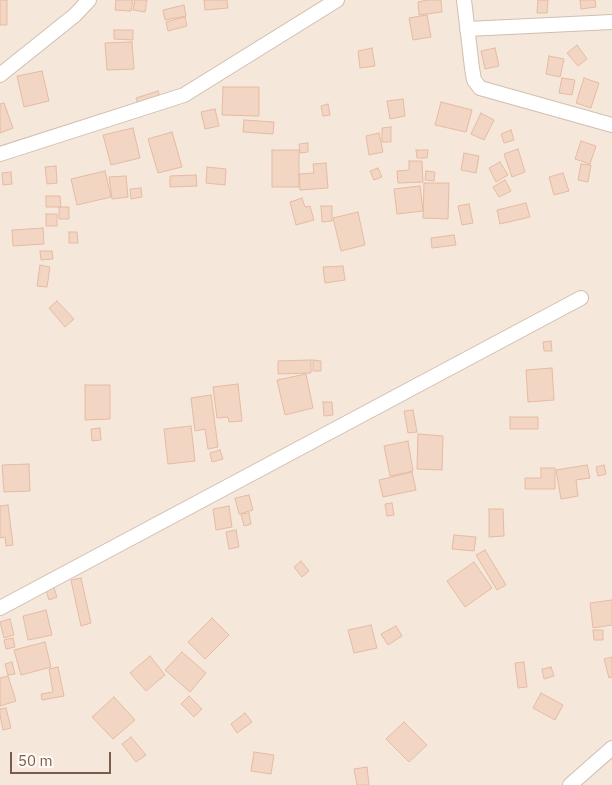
<!DOCTYPE html>
<style>
body{margin:0}
#map{position:relative;width:612px;height:785px;overflow:hidden;background:#fdf6ec;font-family:"IBM Plex Sans",sans-serif}
canvas{display:block}
.scale{position:absolute;left:10px;top:752px;width:101px;height:22px;box-sizing:border-box;border:2px solid #7a5c4d;border-top:0;padding-left:6px;font-size:15px;line-height:18px;white-space:nowrap;color:#7a5c4d;-webkit-text-stroke:4px #fffaf3;paint-order:stroke}
</style>
<div id="map">
<canvas width="612" height="785"></canvas>
<div class="scale">50 m</div>
</div>
<script>
const context = document.querySelector('canvas').getContext('2d');
context.lineJoin = 'round';
function paint(path, color) {
  context.fillStyle = color;
  context.fill(path, 'evenodd');
}
function poly(rows) {
  const path = new Path2D();
  for (const r of rows) {
    path.moveTo(r[0], r[1]);
    for (let i = 2; i < r.length; i += 2) path.lineTo(r[i], r[i + 1]);
  }
  return path;
}
function stroke(path, color, width, dash) {
  context.strokeStyle = color;
  context.lineWidth = width;
  context.lineCap = dash ? 'butt' : 'round';
  context.setLineDash(dash || []);
  context.stroke(path);
}
const residential = poly([
 [0,0,612,0,612,785,0,785]
]);
const building = poly([
 [0,0,7,0,7,25,0,25,0,0],
 [116,0,133,0,131,11,115,10,116,0],
 [135,0,147,0,145,12,133,10,135,0],
 [204,0,227,0,228,8,205,10,204,0],
 [427,0,441,0,442,12,419,15,418,2,427,0],
 [538,0,548,0,547,13,537,13,538,0],
 [580,0,595,0,596,7,581,9,580,0],
 [184,5,186,16,165,20,163,10,184,5],
 [427,15,431,37,413,40,409,18,427,15],
 [185,17,187,26,168,31,166,22,185,17],
 [114,30,133,30,133,40,114,39,114,30],
 [132,42,134,69,107,70,105,43,132,42],
 [577,45,587,59,578,66,567,53,577,45],
 [372,48,375,66,360,68,358,51,372,48],
 [495,48,499,66,485,69,481,51,495,48],
 [549,56,564,59,560,77,546,74,549,56],
 [42,71,49,101,24,107,17,76,42,71],
 [562,78,575,80,572,95,559,93,562,78],
 [584,78,599,83,591,108,576,103,584,78],
 [223,87,259,87,259,116,222,115,223,87],
 [158,91,163,107,141,114,136,98,158,91],
 [403,99,405,116,390,119,387,101,403,99],
 [441,102,472,110,466,132,435,125,441,102],
 [4,103,13,128,0,133,0,104,4,103],
 [328,104,330,115,323,116,321,106,328,104],
 [215,109,219,126,205,129,201,112,215,109],
 [481,113,494,120,484,140,471,134,481,113],
 [244,120,274,122,273,134,243,132,244,120],
 [391,127,391,142,382,142,382,128,391,127],
 [133,128,140,158,111,165,103,135,133,128],
 [511,130,514,140,504,143,501,134,511,130],
 [172,132,182,167,158,173,148,139,172,132],
 [379,133,383,152,369,155,366,136,379,133],
 [581,141,596,146,590,164,575,159,581,141],
 [308,143,308,152,300,153,299,144,308,143],
 [518,149,525,172,512,177,504,154,518,149],
 [272,150,299,150,299,187,272,187,272,150],
 [416,150,428,150,427,158,417,158,416,150],
 [464,153,479,156,476,173,461,170,464,153],
 [409,161,422,161,423,182,398,183,397,171,409,170,409,161],
 [500,162,508,175,496,182,489,168,500,162],
 [326,163,328,188,300,190,299,174,314,173,313,164,326,163],
 [581,164,591,165,588,182,578,180,581,164],
 [56,166,57,183,47,184,45,167,56,166],
 [207,167,226,169,225,185,206,183,207,167],
 [378,168,382,177,374,180,370,171,378,168],
 [105,171,111,197,77,205,71,179,105,171],
 [426,171,435,172,434,181,425,180,426,171],
 [11,172,12,184,3,185,2,173,11,172],
 [563,173,569,191,554,195,549,177,563,173],
 [196,175,197,186,170,187,170,176,196,175],
 [126,176,128,197,112,199,109,177,126,176],
 [505,180,511,191,499,197,493,187,505,180],
 [424,183,449,183,448,219,423,218,424,183],
 [420,186,423,211,397,214,394,189,420,186],
 [141,188,142,197,131,199,130,189,141,188],
 [46,196,60,196,61,207,46,207,46,196],
 [302,198,305,207,310,206,314,220,296,225,290,202,302,198],
 [526,203,530,217,500,224,497,210,526,203],
 [469,204,473,223,462,225,458,206,469,204],
 [321,206,332,206,332,221,322,222,321,206],
 [59,207,69,207,69,219,59,219,59,207],
 [358,212,365,245,341,251,333,218,358,212],
 [46,214,57,214,57,226,46,226,46,214],
 [43,228,44,244,13,246,12,230,43,228],
 [69,232,77,232,78,243,69,243,69,232],
 [454,235,456,245,432,248,431,238,454,235],
 [40,251,52,251,53,259,41,260,40,251],
 [40,265,50,267,47,287,37,286,40,265],
 [343,266,345,280,325,283,323,267,343,266],
 [57,301,74,319,65,327,49,308,57,301],
 [551,341,552,351,544,351,543,342,551,341],
 [311,360,311,373,278,374,278,361,311,360],
 [313,360,321,361,321,371,313,371,313,360],
 [552,368,554,400,528,402,526,370,552,368],
 [306,374,313,408,285,415,277,380,306,374],
 [238,384,242,421,229,422,228,417,217,418,213,387,238,384],
 [85,385,110,385,110,419,85,420,85,385],
 [211,395,218,447,208,449,205,429,195,431,191,398,211,395],
 [323,402,332,402,333,415,324,416,323,402],
 [413,410,417,432,408,433,404,411,413,410],
 [510,417,538,417,538,429,510,429,510,417],
 [191,426,195,461,168,464,164,429,191,426],
 [100,428,101,440,92,441,91,429,100,428],
 [418,434,443,436,442,470,417,469,418,434],
 [408,441,413,471,390,476,384,446,408,441],
 [220,450,223,459,212,462,210,453,220,450],
 [29,464,30,491,4,492,2,465,29,464],
 [587,465,590,478,576,480,578,496,561,499,556,470,587,465],
 [604,465,606,474,598,476,596,467,604,465],
 [541,468,555,468,555,489,525,489,525,478,541,478,541,468],
 [412,472,416,490,383,497,379,480,412,472],
 [249,495,253,510,239,514,235,498,249,495],
 [392,503,394,515,387,516,385,504,392,503],
 [8,505,13,545,6,546,5,537,0,538,0,506,8,505],
 [229,506,232,527,216,530,213,509,229,506],
 [489,509,503,509,504,536,489,537,489,509],
 [249,513,251,524,244,526,241,514,249,513],
 [236,530,239,547,229,549,226,532,236,530],
 [454,535,476,537,474,551,452,549,454,535],
 [485,550,506,585,497,590,476,555,485,550],
 [301,561,309,571,302,577,294,567,301,561],
 [474,562,492,588,465,607,447,581,474,562],
 [81,578,91,623,81,626,71,580,81,578],
 [54,588,57,597,49,600,46,590,54,588],
 [612,600,612,625,593,628,590,603,612,600],
 [46,610,52,635,28,640,23,616,46,610],
 [212,618,229,635,205,659,188,642,212,618],
 [10,619,14,635,4,638,0,622,10,619],
 [371,625,377,648,354,653,348,630,371,625],
 [396,626,402,636,388,645,381,634,396,626],
 [593,630,603,630,603,640,594,640,593,630],
 [13,638,15,647,6,649,4,640,13,638],
 [45,642,51,667,21,675,14,650,45,642],
 [182,652,206,673,190,692,165,670,182,652],
 [150,656,165,675,146,691,130,673,150,656],
 [612,657,612,677,609,678,604,659,612,657],
 [12,662,15,674,8,675,5,664,12,662],
 [524,662,527,687,518,688,515,663,524,662],
 [58,667,64,696,42,700,41,694,53,692,49,669,58,667],
 [551,667,554,676,544,679,542,669,551,667],
 [8,676,16,701,0,706,0,678,8,676],
 [541,693,563,705,555,720,533,708,541,693],
 [189,696,202,709,194,717,181,704,189,696],
 [114,697,135,720,113,739,92,717,114,697],
 [6,708,11,728,3,730,0,715,0,709,6,708],
 [245,713,252,722,237,733,231,724,245,713],
 [404,722,427,745,409,762,386,739,404,722],
 [131,737,146,755,136,762,122,744,131,737],
 [254,752,274,755,271,774,251,771,254,752],
 [367,767,369,785,357,785,354,769,367,767]
]);
const minor = poly([
 [464,0,472,68,474,80,480,88,612,125],
 [467,29,612,22],
 [0,75,75,15,89,0],
 [0,154,184,95,337,0],
 [0,608,581,298],
 [570,785,612,748]
]);
paint(residential, '#f5e8da');
paint(building, '#f3d5c3');
stroke(building, '#e6bba3', 1);
stroke(minor, '#d1beb0', 16);
stroke(minor, '#fff', 14);
</script>
